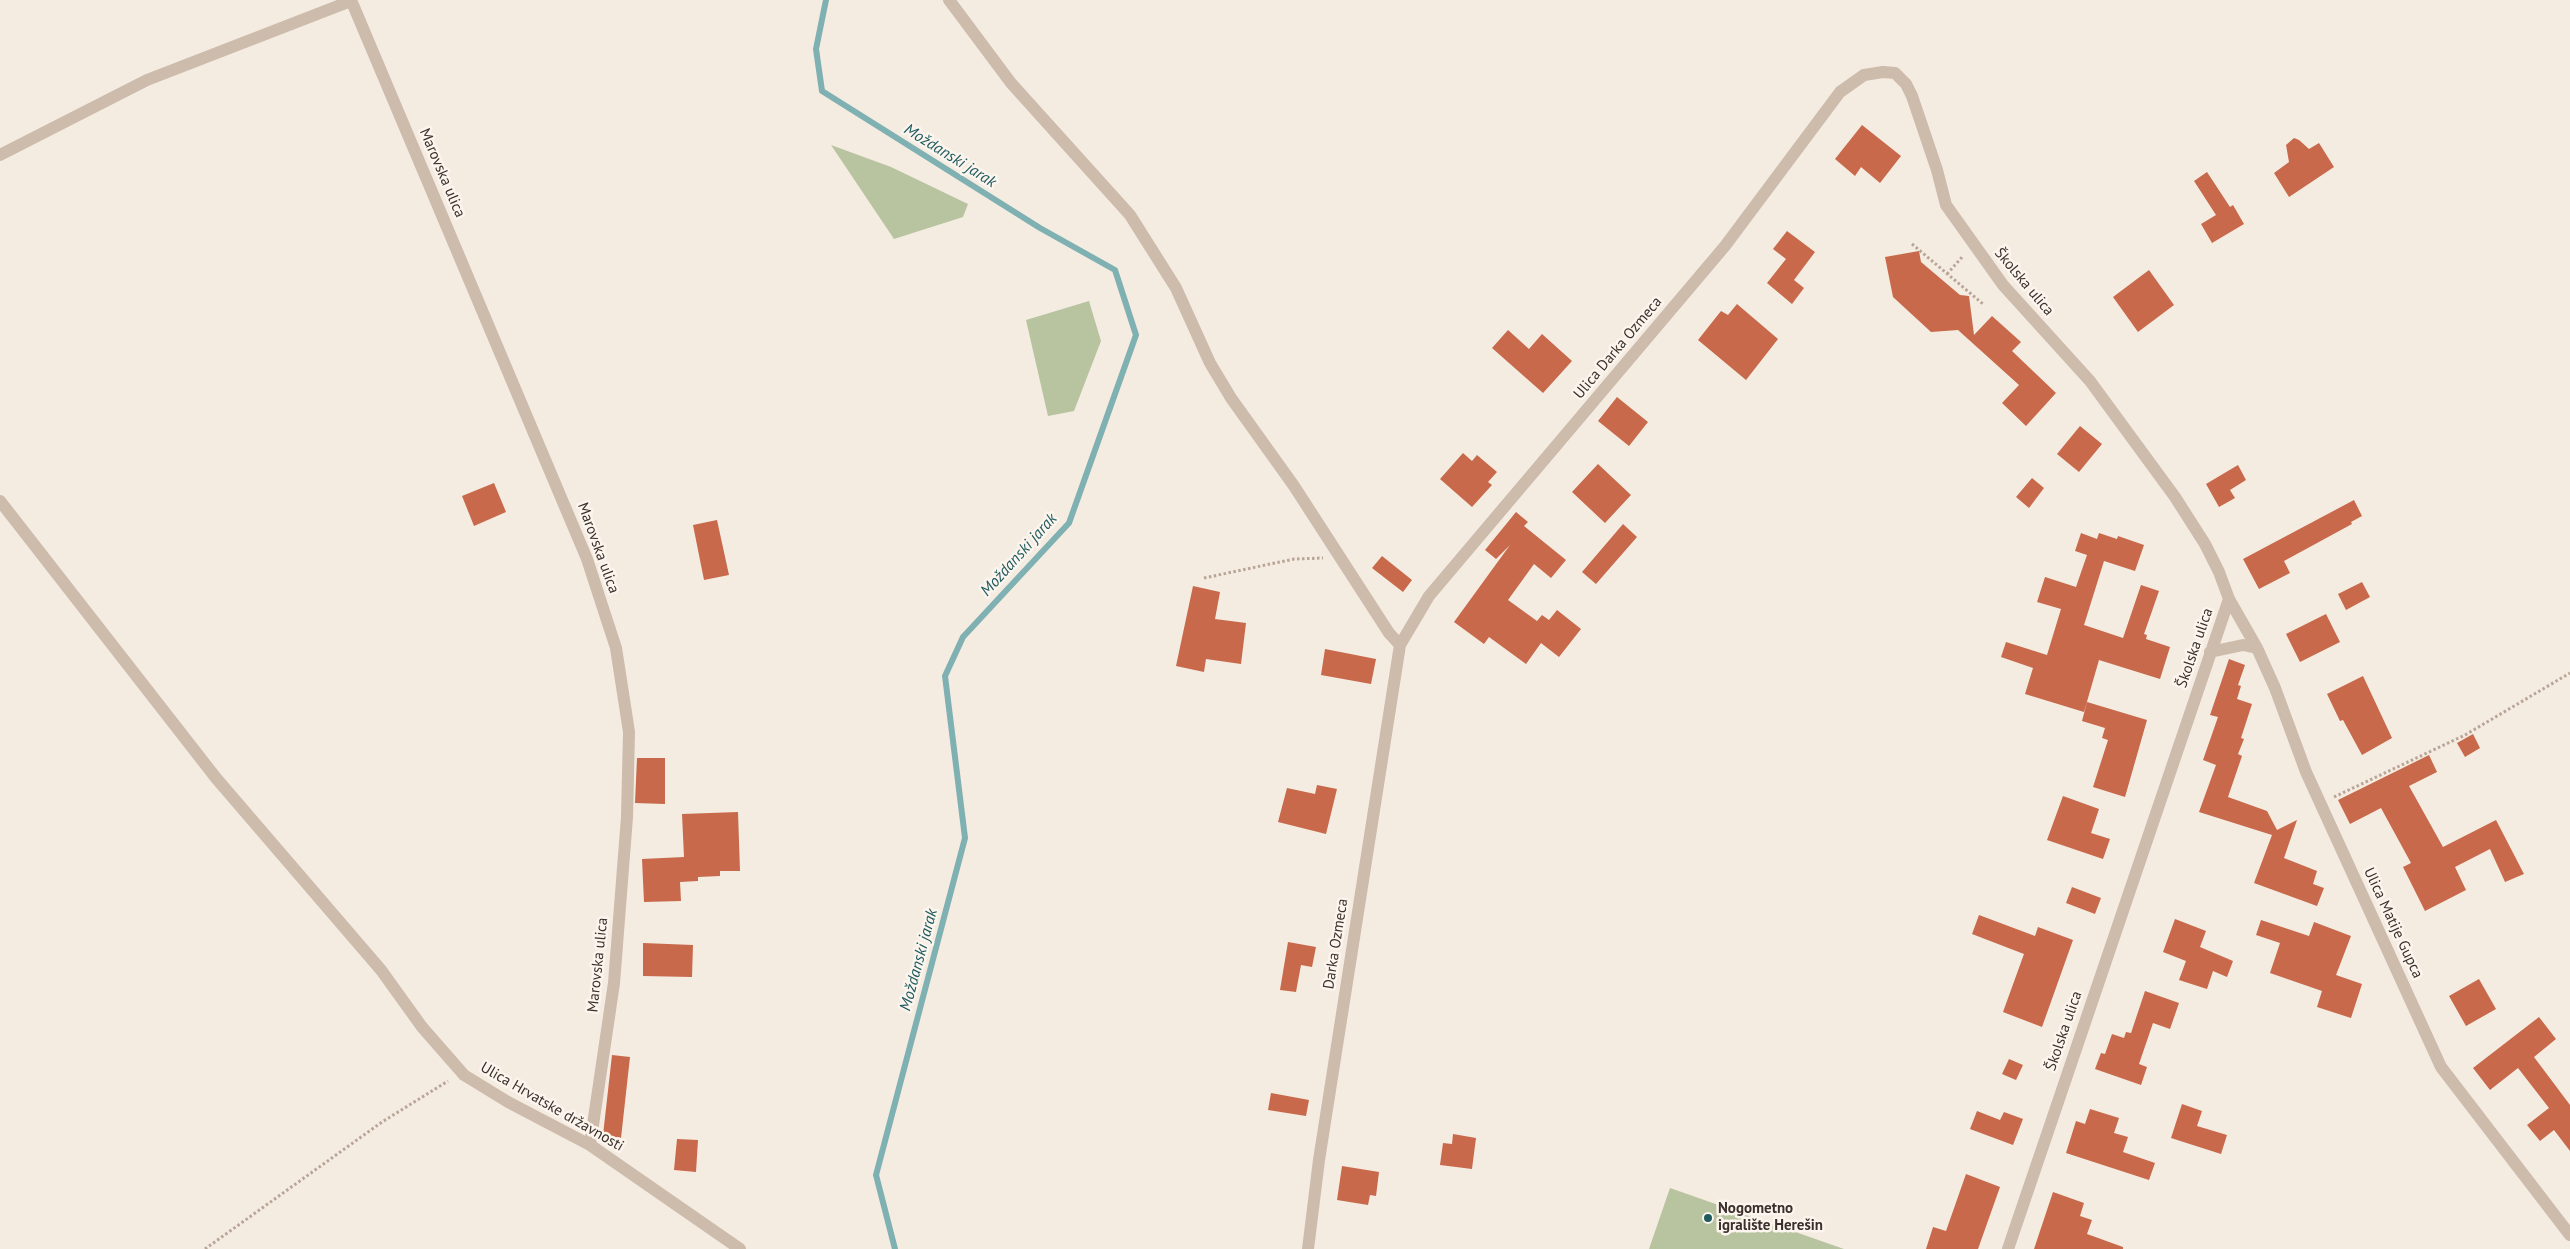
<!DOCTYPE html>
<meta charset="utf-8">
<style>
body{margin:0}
canvas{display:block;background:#f4ebe1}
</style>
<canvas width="2570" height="1249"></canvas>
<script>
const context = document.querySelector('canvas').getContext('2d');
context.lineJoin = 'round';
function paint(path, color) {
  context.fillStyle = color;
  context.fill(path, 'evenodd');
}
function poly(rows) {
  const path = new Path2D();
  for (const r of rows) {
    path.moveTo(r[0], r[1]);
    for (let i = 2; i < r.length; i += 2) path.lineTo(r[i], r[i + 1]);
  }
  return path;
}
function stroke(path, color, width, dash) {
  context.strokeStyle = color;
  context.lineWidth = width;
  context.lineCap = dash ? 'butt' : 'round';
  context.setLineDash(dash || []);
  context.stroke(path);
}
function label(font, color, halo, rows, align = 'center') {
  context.font = font + ' "PT Sans",sans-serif';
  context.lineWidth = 5;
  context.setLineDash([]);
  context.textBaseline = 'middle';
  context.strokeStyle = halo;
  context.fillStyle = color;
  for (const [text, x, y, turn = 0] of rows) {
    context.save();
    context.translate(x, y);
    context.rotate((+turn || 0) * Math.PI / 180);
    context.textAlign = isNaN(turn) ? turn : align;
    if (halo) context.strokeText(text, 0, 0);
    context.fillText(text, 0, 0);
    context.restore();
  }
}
const green = poly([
 [831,145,891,167,968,204,963,217,894,239],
 [1089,301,1101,341,1074,411,1048,416,1026,320],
 [1670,1188,1844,1249,1649,1249]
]);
const stream = poly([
 [826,0,816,49,822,91,1040,228,1115,270,1136,335,1069,523,963,637,945,676,965,838,876,1175,895,1249]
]);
const building = poly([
 [1862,125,1901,156,1880,183,1861,167,1855,176,1835,159],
 [2294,138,2299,140,2309,149,2319,143,2334,167,2289,197,2274,173,2289,162,2286,145],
 [2207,172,2230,207,2233,205,2244,224,2212,243,2201,224,2216,215,2194,181],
 [1787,231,1815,252,1794,280,1804,288,1792,304,1767,283,1786,259,1773,249],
 [1919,251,1921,262,1960,295,1969,296,1974,335,1992,316,2021,342,2012,351,2056,393,2026,426,2002,403,2019,385,1958,330,1931,332,1893,297,1885,257],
 [2149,270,2174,305,2138,332,2113,297],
 [1737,304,1778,339,1746,380,1698,340,1721,311,1728,315],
 [1508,330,1529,349,1542,334,1572,361,1543,393,1492,348],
 [1617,397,1648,422,1629,446,1598,421],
 [2080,426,2102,444,2079,472,2057,454],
 [1463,453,1472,461,1477,455,1497,472,1488,482,1492,485,1472,507,1440,479],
 [1598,464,1631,495,1605,523,1572,492],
 [2238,465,2246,480,2230,490,2235,498,2219,507,2206,484],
 [2032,478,2044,488,2029,508,2016,497],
 [494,483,506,512,474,526,462,496],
 [2354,500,2362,516,2351,522,2352,524,2284,561,2290,573,2259,589,2243,559],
 [1516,512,1528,522,1524,526,1566,560,1551,578,1534,564,1508,600,1537,621,1542,615,1549,620,1557,610,1581,629,1559,657,1541,643,1526,664,1489,637,1484,644,1454,622,1510,545,1496,559,1485,550],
 [717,520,729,575,704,580,693,525],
 [1623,524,1637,537,1596,584,1582,572],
 [2081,533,2097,539,2099,533,2117,539,2118,536,2144,545,2135,571,2104,561,2084,625,2123,638,2141,585,2159,591,2144,634,2147,635,2146,639,2170,647,2160,679,2099,660,2084,712,2025,694,2033,668,2001,657,2006,642,2047,655,2061,609,2037,602,2045,577,2076,587,2087,555,2075,551],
 [1382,556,1412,580,1403,592,1372,568],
 [2362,582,2370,597,2346,610,2338,594],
 [1193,586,1220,592,1215,619,1246,623,1241,664,1206,659,1204,672,1176,666],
 [2326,614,2340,642,2300,662,2286,634],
 [1325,649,1376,659,1371,684,1321,675],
 [2229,659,2245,665,2238,685,2241,686,2237,699,2252,704,2241,738,2244,739,2238,754,2242,756,2228,797,2267,811,2277,830,2297,820,2284,858,2317,871,2313,884,2324,888,2317,906,2254,883,2272,835,2199,812,2216,765,2203,760,2218,717,2210,715],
 [2363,676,2392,738,2362,755,2343,720,2340,721,2327,694],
 [2087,702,2147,720,2125,797,2093,787,2108,740,2102,738,2105,728,2082,721],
 [2473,734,2480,748,2465,757,2457,743],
 [2429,755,2437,772,2409,786,2443,847,2496,820,2524,874,2505,882,2490,849,2455,867,2466,890,2425,911,2403,867,2411,863,2381,808,2350,824,2338,800],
 [637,758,665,758,665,804,635,803],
 [1317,785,1337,789,1326,834,1278,822,1287,788,1315,794],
 [2063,796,2099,809,2091,833,2110,839,2103,859,2047,840],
 [738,812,740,871,720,871,720,876,698,877,698,881,680,882,681,901,644,902,642,859,684,857,682,814],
 [2072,887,2101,898,2095,914,2066,903],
 [1979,915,2035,936,2038,927,2073,940,2042,1027,2003,1012,2024,954,1972,934],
 [2175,919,2206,931,2200,947,2233,961,2227,977,2213,971,2207,989,2179,980,2186,961,2163,952],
 [2261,920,2309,936,2314,922,2351,936,2336,975,2362,984,2351,1018,2317,1007,2322,991,2270,973,2280,943,2256,935],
 [1288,942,1316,947,1312,967,1301,965,1296,992,1280,990],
 [643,943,693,945,692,977,643,976],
 [2479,979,2496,1009,2466,1026,2449,996],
 [2145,991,2179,1003,2170,1029,2153,1023,2139,1064,2147,1067,2141,1085,2095,1069,2101,1053,2105,1054,2112,1034,2124,1038,2126,1032,2131,1033],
 [2539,1017,2556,1039,2534,1057,2570,1105,2570,1151,2554,1130,2540,1141,2527,1125,2549,1108,2518,1068,2490,1090,2473,1068],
 [612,1055,630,1057,621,1138,603,1135],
 [2009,1059,2023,1065,2016,1080,2002,1074],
 [1271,1093,1309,1100,1306,1116,1268,1110],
 [2182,1104,2202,1111,2197,1126,2227,1135,2221,1154,2171,1138],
 [2090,1109,2119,1118,2114,1133,2128,1137,2123,1152,2155,1163,2149,1180,2066,1153,2076,1121,2085,1124],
 [1977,1111,2000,1120,2004,1112,2023,1119,2013,1145,1970,1129],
 [1453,1134,1476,1138,1472,1169,1440,1165,1443,1143,1452,1144],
 [677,1139,698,1140,696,1172,674,1170],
 [1342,1166,1379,1172,1376,1196,1370,1195,1368,1205,1337,1200],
 [1966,1174,2000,1187,1978,1249,1926,1249,1933,1227,1946,1231],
 [2053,1192,2084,1203,2080,1216,2092,1220,2087,1234,2123,1247,2123,1249,2034,1249]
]);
const path = poly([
 [1912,244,1983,304],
 [1947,274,1963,256],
 [1204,578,1294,559,1323,558],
 [2334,797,2465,735,2570,673],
 [205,1249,382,1122,448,1081]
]);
const minor = poly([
 [351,0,587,559,616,648,629,732,627,817,614,983,590,1145],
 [949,0,1011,83,1130,215,1176,288,1210,363,1231,398,1294,486,1389,633,1400,645],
 [0,155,147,80,351,1],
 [0,501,216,778,381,970,422,1027,464,1075,508,1102,590,1145,740,1249],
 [2229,599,2257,648,2275,688,2306,772,2441,1067,2570,1235],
 [2210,652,2243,645,2257,648],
 [1308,1249,1319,1160,1400,645,1429,596,1725,246,1840,92,1864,75,1883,72,1895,73,1906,84,1912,96,1937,170,1946,205,2003,285,2090,381,2175,497,2205,544,2219,572,2229,599,2008,1249]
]);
const markers = [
 [1708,1218,5,"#1f5a5e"]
];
const streetNames = [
 ["Marovska ulica",442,173,67],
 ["Školska ulica",2024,282,50],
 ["Ulica Darka Ozmeca",1618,348,-50],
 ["Marovska ulica",598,548,70],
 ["Školska ulica",2195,648,-71],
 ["Ulica Matije Gupca",2393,923,65],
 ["Darka Ozmeca",1336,944,-81],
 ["Marovska ulica",598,965,-84],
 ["Školska ulica",2064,1031,-71],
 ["Ulica Hrvatske državnosti",552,1107,30]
];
const poiNames = [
 ["Nogometno",1718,1209],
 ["igralište Herešin",1718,1226]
];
const waterNames = [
 ["Moždanski jarak",950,156,32],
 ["Moždanski jarak",1019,555,-48],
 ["Moždanski jarak",919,960,-75]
];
paint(green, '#b8c4a0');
stroke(stream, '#7fb0b2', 6);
paint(building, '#c8694b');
stroke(path, '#b9a596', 3, [2.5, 2.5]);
stroke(minor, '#cdbbac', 12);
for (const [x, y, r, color] of markers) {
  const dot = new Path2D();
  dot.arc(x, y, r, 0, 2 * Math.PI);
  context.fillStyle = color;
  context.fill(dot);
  stroke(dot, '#fbf5ee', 2);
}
label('15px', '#3b302b', '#fbf5ee', streetNames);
label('bold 15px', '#3b302b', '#fbf5ee', poiNames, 'left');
label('italic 16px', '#1f5a5e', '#fbf5ee', waterNames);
</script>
